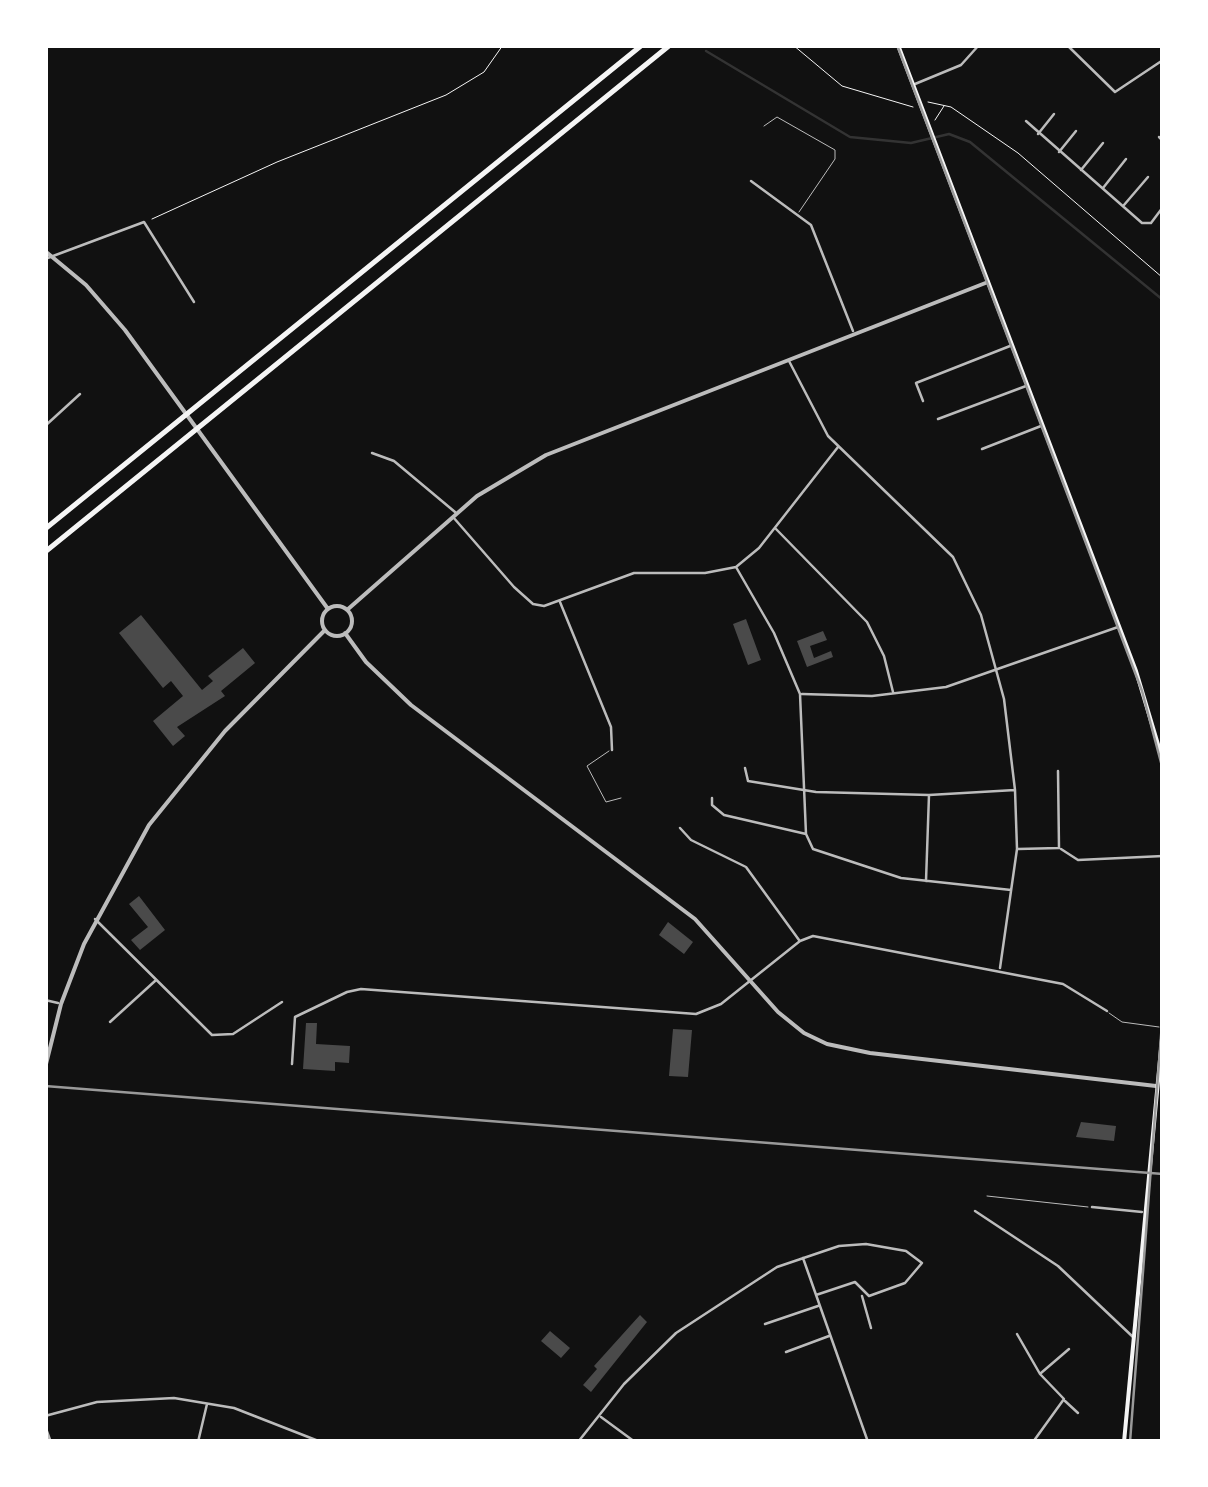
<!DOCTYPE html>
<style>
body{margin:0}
#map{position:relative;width:1208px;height:1487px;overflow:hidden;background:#111;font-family:Rubik,sans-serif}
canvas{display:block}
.frame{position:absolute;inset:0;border:48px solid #fff;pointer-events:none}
</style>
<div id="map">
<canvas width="1208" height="1487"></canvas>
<div class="frame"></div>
</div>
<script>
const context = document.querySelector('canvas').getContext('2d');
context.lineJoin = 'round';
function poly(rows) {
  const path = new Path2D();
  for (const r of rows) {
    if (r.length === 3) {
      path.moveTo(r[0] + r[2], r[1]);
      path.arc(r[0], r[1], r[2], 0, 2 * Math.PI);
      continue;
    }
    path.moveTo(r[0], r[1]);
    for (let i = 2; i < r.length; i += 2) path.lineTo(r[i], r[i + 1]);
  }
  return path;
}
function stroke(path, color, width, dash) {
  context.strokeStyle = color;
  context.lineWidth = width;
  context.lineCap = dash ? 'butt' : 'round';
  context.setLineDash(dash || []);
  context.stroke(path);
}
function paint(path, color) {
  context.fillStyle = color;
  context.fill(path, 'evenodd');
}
const stream = poly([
 [706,51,850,137,911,143,949,134,970,142,1163,300]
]);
const building = poly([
 [141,615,202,690,213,681,208,676,243,648,255,663,221,691,225,696,177,727,185,736,173,746,153,721,183,696,171,681,163,688,119,633],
 [746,619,761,660,748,665,733,624],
 [823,631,827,640,810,646,814,658,831,651,833,657,807,667,797,641],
 [139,896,165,930,140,950,131,940,148,927,129,904],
 [668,922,693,942,684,954,659,935],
 [306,1023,317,1023,316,1044,350,1046,349,1063,335,1062,335,1071,303,1069],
 [673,1029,692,1030,688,1077,669,1076],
 [1081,1122,1116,1126,1114,1141,1076,1137],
 [640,1315,647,1322,591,1392,583,1385,597,1369,594,1366],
 [550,1331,570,1348,561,1358,541,1341]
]);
const path = poly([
 [793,45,842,86,913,107],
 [928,102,951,107,1018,153,1163,278],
 [935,120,944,106],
 [152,219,277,162,446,95,484,72,503,45]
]);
const service = poly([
 [764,126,777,117,835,150,835,159,799,212],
 [609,751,587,766,606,802,621,798],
 [1109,1013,1122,1022,1159,1027],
 [987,1196,1088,1207]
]);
const minor = poly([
 [1067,45,1115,92,1163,60],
 [915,84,961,65,979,45],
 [1026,121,1142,223,1151,223,1163,207],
 [1038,134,1054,114],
 [1159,137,1163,141],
 [1059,152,1076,131],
 [1081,170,1103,143],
 [751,181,811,225,853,331],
 [1103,188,1126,159],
 [1124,205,1148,177],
 [45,259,144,222,194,302],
 [789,361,828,436,953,557,981,615,1004,699,1015,790,1017,849,1000,968],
 [923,401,916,383,1010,346],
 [938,419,1026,386],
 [45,426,80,394],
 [982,449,1041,426],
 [372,453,394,461,455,512],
 [453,517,514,587,533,604,544,606,634,573,705,573,736,567,759,548,838,447],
 [775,528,867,622,884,656,893,692],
 [736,567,774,633,800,694,806,834,813,849,901,878,1011,890],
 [560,602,611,727,612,750],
 [802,694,872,696,946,687,1118,627],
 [745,768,748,781,816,792,929,795,1015,790],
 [712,798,712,805,724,815,806,834],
 [680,828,691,840,746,867,799,940],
 [1018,849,1059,848,1058,771],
 [1061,849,1078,860,1163,856],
 [926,881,929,795],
 [95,919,212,1035,233,1034,282,1002],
 [45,1000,58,1003],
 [110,1022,155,981],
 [292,1064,295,1017,347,992,361,989,696,1014,721,1004,800,941,813,936,1063,984,1107,1011],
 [1092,1207,1142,1212],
 [975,1211,1058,1266,1133,1337],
 [803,1258,868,1442],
 [862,1296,871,1328],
 [765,1324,818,1306],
 [1017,1334,1040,1374,1064,1399,1033,1442],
 [786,1352,829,1336],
 [1041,1373,1069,1349],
 [1065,1401,1078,1413],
 [45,1416,97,1402,174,1398,234,1408,321,1442],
 [601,1417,635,1442],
 [198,1442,207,1404],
 [578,1442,624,1384,676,1333,777,1267,839,1246,866,1244,906,1251,922,1263,905,1283,869,1296,855,1282,816,1295]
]);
const tertiary = poly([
 [45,251,86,285,125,330,328,609],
 [337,621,15],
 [347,610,477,496,546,455,988,282],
 [345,633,366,662,411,705,695,919,778,1012,804,1033,827,1044,870,1053,1156,1086],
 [45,1068,61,1004,84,944,149,825,225,731,325,630],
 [45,1428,50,1442]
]);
const secondary = poly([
 [898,45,1136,671,1163,761],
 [1124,1442,1163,1028]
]);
const motorway = poly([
 [45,529,642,45],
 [45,552,670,45]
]);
const tram = poly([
 [897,45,1142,691,1163,770],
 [1130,1442,1163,1010]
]);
const rail = poly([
 [45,1086,1163,1174]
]);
stroke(stream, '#333', 2.5);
paint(building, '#4a4a4a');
stroke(path, '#f5f5f5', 1);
stroke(service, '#bcbcbc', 1);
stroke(minor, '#bcbcbc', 2.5);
stroke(tertiary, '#bcbcbc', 4);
stroke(secondary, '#f5f5f5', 4);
stroke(motorway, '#f5f5f5', 5);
stroke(tram, '#9a9a9a', 2.5);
stroke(rail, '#9a9a9a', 2.5);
</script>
